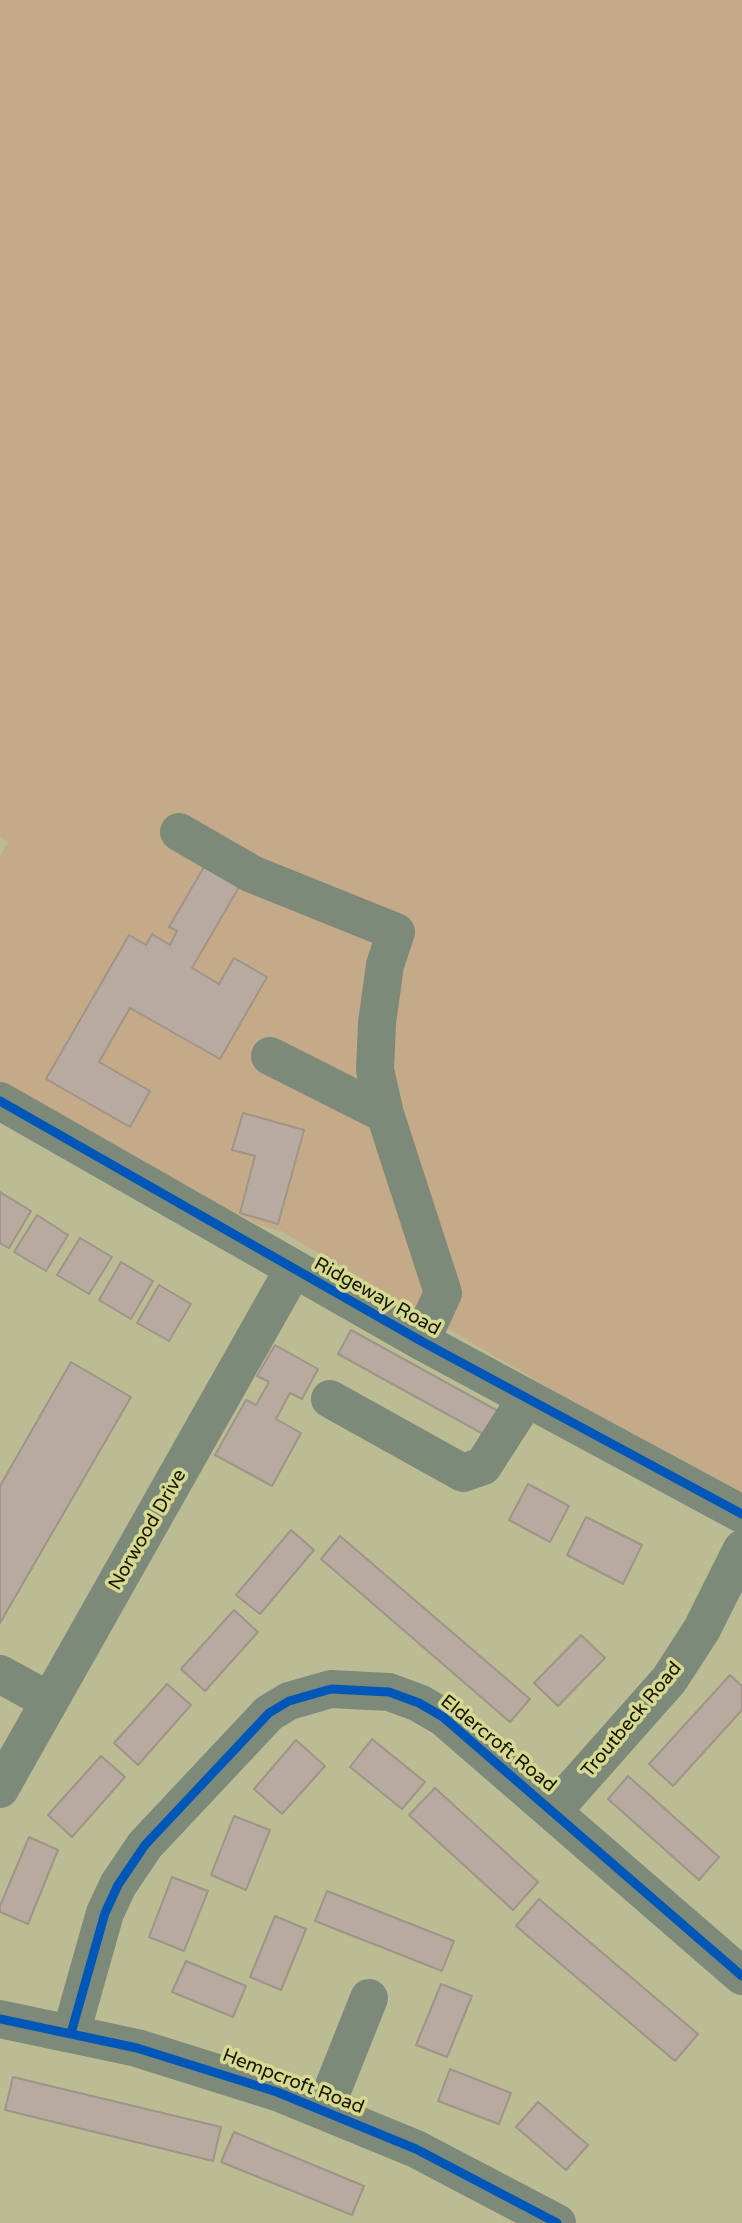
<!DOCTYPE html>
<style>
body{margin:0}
canvas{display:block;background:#bbbc94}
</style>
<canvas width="742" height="2223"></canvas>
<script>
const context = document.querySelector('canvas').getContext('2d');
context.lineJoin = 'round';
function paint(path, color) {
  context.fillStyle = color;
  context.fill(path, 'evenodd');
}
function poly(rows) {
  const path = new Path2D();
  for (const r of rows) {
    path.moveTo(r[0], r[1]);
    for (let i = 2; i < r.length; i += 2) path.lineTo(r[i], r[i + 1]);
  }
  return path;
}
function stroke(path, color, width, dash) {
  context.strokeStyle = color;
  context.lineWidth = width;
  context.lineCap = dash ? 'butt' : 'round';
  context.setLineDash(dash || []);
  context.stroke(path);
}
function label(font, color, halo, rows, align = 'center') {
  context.font = font + ' "Varela Round",sans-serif';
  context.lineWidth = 7;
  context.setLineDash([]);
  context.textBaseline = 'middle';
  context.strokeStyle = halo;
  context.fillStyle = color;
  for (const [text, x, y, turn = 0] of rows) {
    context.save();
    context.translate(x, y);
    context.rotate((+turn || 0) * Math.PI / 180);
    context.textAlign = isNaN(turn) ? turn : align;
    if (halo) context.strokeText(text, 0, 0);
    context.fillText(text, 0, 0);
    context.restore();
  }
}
const green = poly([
 [0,0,742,0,742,1492,556,1392,281,1231,256,1224,0,1082,0,856,8,842,0,837]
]);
const building = poly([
 [204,867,239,887,192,968,219,984,234,958,267,977,220,1059,130,1008,99,1062,150,1091,130,1127,46,1079,129,935,146,945,152,934,170,945,177,931,169,927,204,867],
 [243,1113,304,1130,278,1224,240,1213,255,1156,232,1150,243,1113],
 [0,1192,31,1211,9,1248,0,1243,0,1192],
 [37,1215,68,1235,46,1271,14,1252,37,1215],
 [80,1238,112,1257,89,1294,57,1275,80,1238],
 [121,1262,153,1281,131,1319,99,1300,121,1262],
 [159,1285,191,1304,169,1341,137,1323,159,1285],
 [351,1330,498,1411,485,1435,338,1354,351,1330],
 [275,1345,318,1369,302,1399,290,1393,276,1419,301,1433,272,1486,215,1455,246,1400,256,1405,269,1382,257,1376,275,1345],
 [71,1362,131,1397,0,1623,0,1486,71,1362],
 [528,1484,569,1506,550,1542,509,1520,528,1484],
 [586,1517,642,1545,623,1584,567,1555,586,1517],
 [291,1530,314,1550,260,1614,236,1595,291,1530],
 [340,1536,530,1699,510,1722,321,1559,340,1536],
 [234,1610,258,1632,205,1691,181,1669,234,1610],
 [581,1635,605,1658,558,1706,534,1683,581,1635],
 [730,1675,742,1686,742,1710,673,1786,649,1764,730,1675],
 [167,1684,191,1705,138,1765,114,1743,167,1684],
 [372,1739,425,1782,402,1809,350,1767,372,1739],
 [296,1740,325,1766,282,1814,254,1789,296,1740],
 [101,1756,125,1777,72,1837,48,1815,101,1756],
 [628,1776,719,1857,699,1880,608,1799,628,1776],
 [435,1788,538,1882,513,1910,409,1815,435,1788],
 [234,1816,270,1830,246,1890,211,1875,234,1816],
 [29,1837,58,1850,28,1924,0,1912,0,1906,29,1837],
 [172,1877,208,1891,184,1951,149,1937,172,1877],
 [327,1891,454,1941,442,1971,315,1921,327,1891],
 [539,1899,698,2034,675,2061,516,1926,539,1899],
 [275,1916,306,1929,281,1990,250,1977,275,1916],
 [186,1961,246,1986,233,2017,172,1992,186,1961],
 [441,1984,472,1996,447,2057,416,2045,441,1984],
 [450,2069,511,2093,499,2124,438,2101,450,2069],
 [13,2077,221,2127,213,2161,5,2110,13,2077],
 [538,2102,588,2145,566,2170,516,2127,538,2102],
 [234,2132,364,2186,352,2215,221,2162,234,2132]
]);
const minor = poly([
 [179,832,252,874,396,932,385,965,377,1023,375,1070,385,1114],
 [270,1056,385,1114,443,1293,421,1341],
 [0,1101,421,1341,742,1514],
 [330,1399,463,1473,483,1466,526,1399],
 [0,1674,49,1701],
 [0,1789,293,1270],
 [553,1811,669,1680,702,1629,742,1549],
 [0,2019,137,2048,277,2092,416,2149,557,2223],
 [71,2033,105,1913,118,1885,145,1845,269,1713,289,1701,331,1689,389,1692,419,1703,443,1717,742,1976],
 [324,2111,369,1998]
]);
const cycleway = poly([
 [0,1101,421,1341,742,1514],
 [0,2019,137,2048,277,2092,416,2149,557,2223],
 [71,2033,105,1913,118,1885,145,1845,269,1713,289,1701,331,1689,389,1692,419,1703,443,1717,742,1976]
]);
const streetNames = [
 ["Ridgeway Road",377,1297,29],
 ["Norwood Drive",148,1530,-60],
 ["Troutbeck Road",632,1720,-50],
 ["Eldercroft Road",498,1744,39],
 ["Hempcroft Road",293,2082,21]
];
paint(green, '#c5aa89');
paint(building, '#b7aa9e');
stroke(building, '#a09387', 2);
stroke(minor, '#7d8a7a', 38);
stroke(cycleway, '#0057b8', 9);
label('19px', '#181800', '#d6d991', streetNames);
</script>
